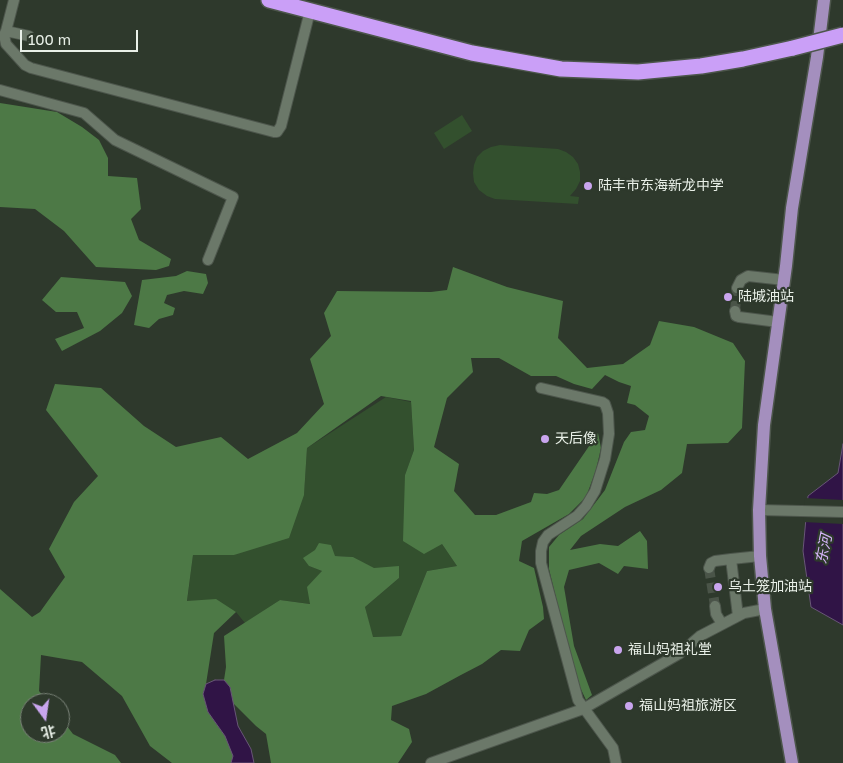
<!DOCTYPE html>
<meta charset="utf-8">
<style>
body{margin:0}
#map{position:relative;width:843px;height:763px;overflow:hidden;background:#2e392c;font-family:"Golos Text","Noto Sans SC",sans-serif}
canvas{display:block}
.north{position:absolute;left:20px;top:693px;width:50px;height:50px;box-sizing:border-box;background:#2e392c;border:1px solid #798277;border-radius:50%;rotate:166deg;font-size:14px;font-weight:700;line-height:20px;text-align:center;color:#e9f0e8}
.north::after{content:'';display:block;margin:auto;width:18px;height:22px;background:#c9a5ee;clip-path:polygon(50% 0,100% 100%,50% 72%,0 100%)}
.scale{position:absolute;left:20px;top:30px;width:118px;height:22px;box-sizing:border-box;border:2px solid #e9f0e8;border-top:0;padding-left:6px;font-size:15px;line-height:18px;white-space:nowrap;color:#e9f0e8;-webkit-text-stroke:4px #2e392c;paint-order:stroke}
</style>
<div id="map">
<canvas width="843" height="763"></canvas>
<div class="north">北</div>
<div class="scale">100 m</div>
</div>
<script>
const context = document.querySelector('canvas').getContext('2d');
context.lineJoin = 'round';
function paint(path, color) {
  context.fillStyle = color;
  context.fill(path, 'evenodd');
}
function poly(rows) {
  const path = new Path2D();
  for (const r of rows) {
    path.moveTo(r[0], r[1]);
    for (let i = 2; i < r.length; i += 2) path.lineTo(r[i], r[i + 1]);
  }
  return path;
}
function stroke(path, color, width, dash) {
  context.strokeStyle = color;
  context.lineWidth = width;
  context.lineCap = dash ? 'butt' : 'round';
  context.setLineDash(dash || []);
  context.stroke(path);
}
function label(font, color, halo, rows, align = 'center') {
  context.font = font + ' "Golos Text","Noto Sans SC",sans-serif';
  context.lineWidth = 4.5;
  context.setLineDash([]);
  context.textBaseline = 'middle';
  context.strokeStyle = halo;
  context.fillStyle = color;
  for (const [text, x, y, turn = 0] of rows) {
    context.save();
    context.translate(x, y);
    context.rotate((+turn || 0) * Math.PI / 180);
    context.textAlign = isNaN(turn) ? turn : align;
    if (halo) context.strokeText(text, 0, 0);
    context.fillText(text, 0, 0);
    context.restore();
  }
}
const green = poly([
 [462,115,472,131,444,149,434,133],
 [500,145,558,149,566,152,573,157,578,164,580,172,580,181,576,189,570,196,579,197,578,204,495,199,487,196,479,190,474,182,473,173,474,165,477,157,483,151,491,147],
 [386,397,411,402,414,450,405,475,442,544,457,566,427,571,401,636,372,637,365,607,399,578,374,569,353,557,335,556,309,566,322,571,311,604,280,600,245,623,236,612,187,602,193,555,234,555,304,494,307,448]
]);
const forest = poly([
 [0,103,57,112,82,127,99,140,108,158,108,176,137,178,141,209,131,219,139,240,171,259,169,266,156,270,96,267,64,231,35,209,0,207],
 [453,267,507,287,563,301,558,338,587,368,623,364,650,345,659,321,694,327,733,343,745,361,742,428,728,443,687,444,682,473,661,490,625,507,581,536,570,550,600,544,618,546,640,531,647,541,648,569,624,566,618,574,599,563,569,570,564,587,574,646,592,695,586,700,579,685,571,660,549,569,549,547,559,535,583,519,605,490,624,442,631,432,645,430,649,416,635,405,627,403,631,386,619,382,605,375,592,389,574,384,556,376,531,376,499,358,471,358,473,372,447,398,434,447,459,464,454,491,475,515,496,515,531,502,534,493,547,494,559,490,598,433,601,448,596,470,586,497,569,514,522,541,519,561,534,568,543,607,544,619,529,630,520,651,501,650,482,664,459,676,426,694,392,706,391,720,409,729,412,742,398,763,271,763,266,734,256,726,232,702,230,687,224,680,226,667,224,636,280,600,310,604,307,587,322,571,309,566,303,558,315,550,319,543,331,545,335,556,353,557,374,568,399,566,399,578,365,607,373,637,401,636,427,571,457,566,442,544,424,554,403,541,405,475,414,450,411,401,381,396,307,448,304,495,289,538,234,555,193,555,187,601,216,599,236,612,214,633,206,684,203,694,208,712,225,736,234,756,231,763,172,763,150,746,122,696,82,662,41,655,39,691,49,703,30,703,30,733,60,733,60,717,73,734,115,755,121,763,0,763,0,589,32,617,40,612,65,577,49,549,74,502,98,476,46,410,55,384,101,388,144,426,176,447,221,437,248,459,297,433,324,404,310,359,331,336,324,313,337,291,431,292,447,290],
 [187,271,206,274,208,283,203,294,184,291,167,295,164,303,175,308,173,315,159,319,149,328,134,325,142,280,176,276],
 [61,277,125,282,132,296,122,313,100,331,62,351,55,339,84,328,77,312,56,312,42,300]
]);
const water = poly([
 [843,444,843,625,811,607,803,551,808,496,838,473,843,444],
 [215,680,224,680,230,687,238,726,251,749,254,763,231,763,233,756,225,736,208,712,203,694,206,684,215,680]
]);
const pier = poly([
 [805,498,843,500,843,524,803,522]
]);
const minorTunnel = poly([
 [735,311,737,288],
 [709,568,715,606]
]);
const minor = poly([
 [14,0,6,31,29,36],
 [6,31,4,35,6,44,25,65,31,68,274,132,277,132,281,126,310,11],
 [0,90,84,113,115,140,233,197,208,260],
 [737,288,741,280,748,276,784,280],
 [735,311,736,316,739,317,778,322],
 [541,388,602,402,605,404,608,413,609,434,605,459,595,491,586,506,577,516,548,535,543,542,541,551,541,563,578,700,613,748,616,763],
 [759,510,843,512],
 [709,568,711,563,715,561,731,559],
 [715,606,716,614,722,624],
 [738,616,731,559,760,556],
 [679,654,700,636,744,613,765,609],
 [431,763,583,709,677,655]
]);
const major = poly([
 [792,763,765,609,760,556,759,510,764,425,786,266,792,208,817,57,824,0]
]);
const highway = poly([
 [269,0,472,53,561,69,638,72,701,66,743,59,793,48]
]);
const highwayBridge = poly([
 [793,48,843,35]
]);
const markers = [
 [588,186,5,"#c9a5ee"],
 [728,297,5,"#c9a5ee"],
 [545,439,5,"#c9a5ee"],
 [718,587,5,"#c9a5ee"],
 [618,650,5,"#c9a5ee"],
 [629,706,5,"#c9a5ee"]
];
const poiNames = [
 ["陆丰市东海新龙中学",598,186],
 ["陆城油站",738,297],
 ["天后像",555,439],
 ["乌土笼加油站",728,587],
 ["福山妈祖礼堂",628,650],
 ["福山妈祖旅游区",639,706]
];
const waterNames = [
 ["东河",824,549,-79]
];
paint(green, '#33502e');
paint(forest, '#4d7946');
paint(water, '#301446');
stroke(water, '#685677', 1);
paint(pier, '#2e392c');
stroke(minorTunnel, '#4a5448', 10, [10, 5]);
stroke(minor, '#4d564c', 12);
stroke(major, '#4d564c', 15);
stroke(highway, '#4d564c', 18);
stroke(minor, '#6b7869', 10);
stroke(major, '#a48fbe', 12);
stroke(highway, '#ca9ff7', 15);
stroke(highwayBridge, '#4d564c', 18, []);
stroke(highwayBridge, '#ca9ff7', 15);
for (const [x, y, r, color] of markers) {
  const dot = new Path2D();
  dot.arc(x, y, r, 0, 2 * Math.PI);
  context.fillStyle = color;
  context.fill(dot);
  stroke(dot, '#2e392c', 2);
}
label('14px', '#e9f0e8', '#2e392c', poiNames, 'left');
label('italic 15px', '#d3b3f6', '#2e392c', waterNames);
</script>
